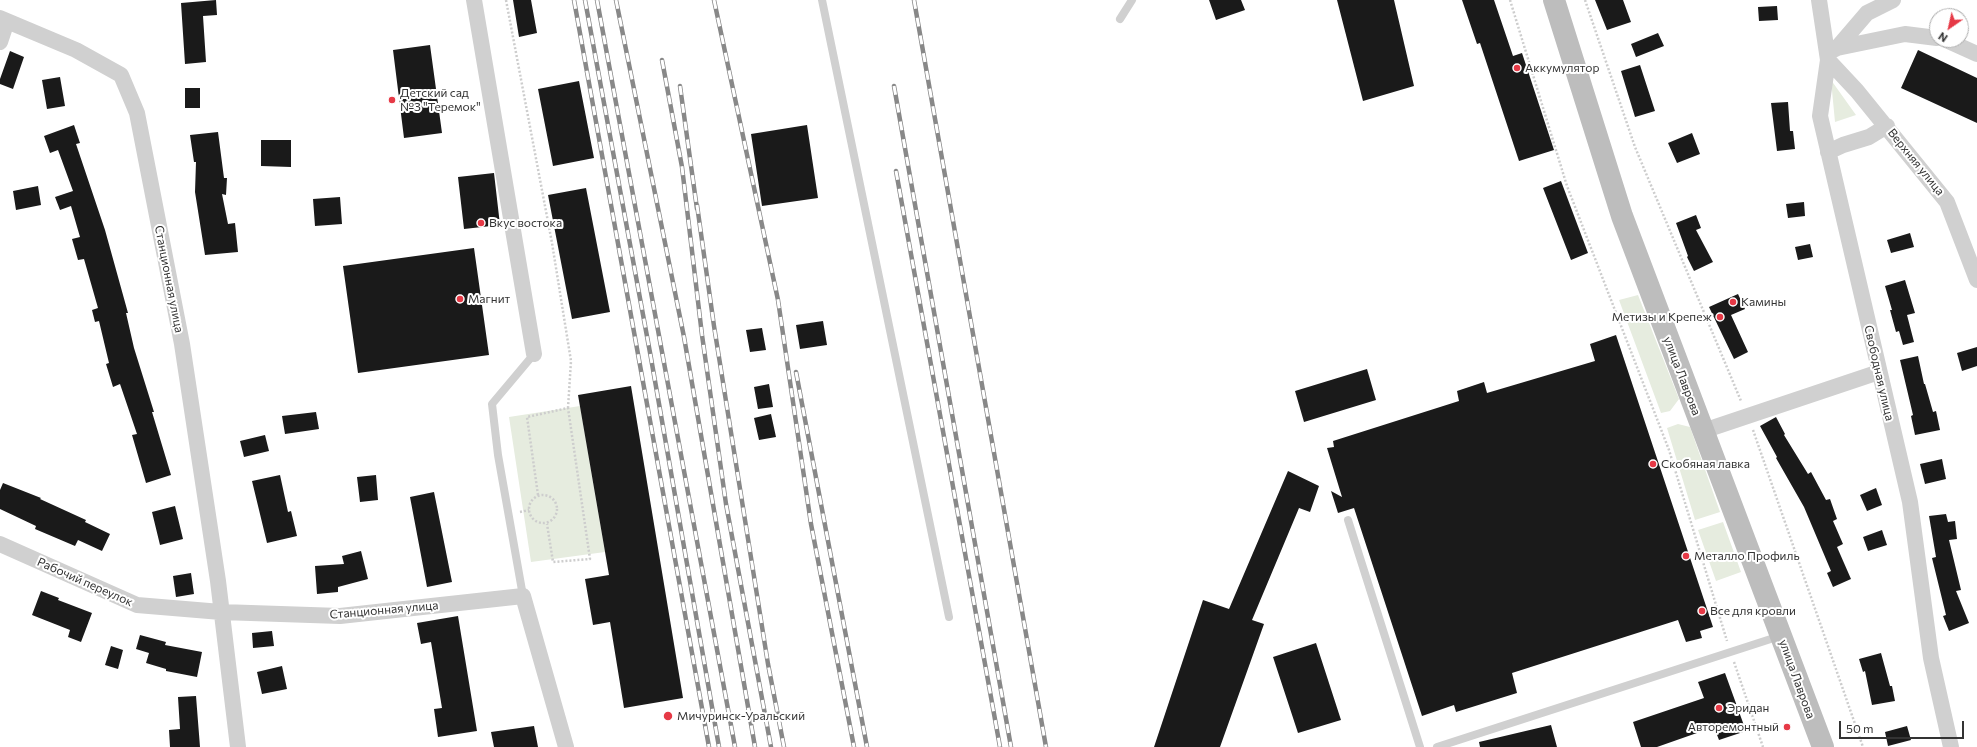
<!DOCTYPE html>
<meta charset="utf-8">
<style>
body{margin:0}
#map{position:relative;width:1977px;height:747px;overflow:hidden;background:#fff;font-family:Commissioner,sans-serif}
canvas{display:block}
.north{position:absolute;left:1929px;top:8px;width:40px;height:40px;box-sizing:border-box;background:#fff;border:1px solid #adadad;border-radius:50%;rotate:214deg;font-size:11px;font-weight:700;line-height:16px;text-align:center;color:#333}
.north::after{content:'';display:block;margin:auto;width:14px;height:18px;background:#e63946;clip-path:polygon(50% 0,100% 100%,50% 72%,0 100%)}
.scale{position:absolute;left:1839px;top:721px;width:125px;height:18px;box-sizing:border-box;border:2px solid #333;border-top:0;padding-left:5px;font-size:12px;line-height:14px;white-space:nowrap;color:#333;-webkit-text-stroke:3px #fff;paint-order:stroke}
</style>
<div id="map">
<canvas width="1977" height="747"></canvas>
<div class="north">N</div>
<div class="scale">50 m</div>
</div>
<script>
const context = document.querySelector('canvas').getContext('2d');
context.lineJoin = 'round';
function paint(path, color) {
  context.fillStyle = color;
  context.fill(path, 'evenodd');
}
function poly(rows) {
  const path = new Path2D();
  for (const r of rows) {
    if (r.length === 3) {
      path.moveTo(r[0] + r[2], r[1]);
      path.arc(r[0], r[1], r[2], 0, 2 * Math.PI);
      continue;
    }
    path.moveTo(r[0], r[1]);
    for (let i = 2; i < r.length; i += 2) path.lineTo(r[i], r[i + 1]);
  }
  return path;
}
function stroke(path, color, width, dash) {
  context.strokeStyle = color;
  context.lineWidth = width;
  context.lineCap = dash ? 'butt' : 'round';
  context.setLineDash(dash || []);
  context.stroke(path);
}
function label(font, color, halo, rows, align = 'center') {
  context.font = font + ' Commissioner,sans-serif';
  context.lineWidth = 4;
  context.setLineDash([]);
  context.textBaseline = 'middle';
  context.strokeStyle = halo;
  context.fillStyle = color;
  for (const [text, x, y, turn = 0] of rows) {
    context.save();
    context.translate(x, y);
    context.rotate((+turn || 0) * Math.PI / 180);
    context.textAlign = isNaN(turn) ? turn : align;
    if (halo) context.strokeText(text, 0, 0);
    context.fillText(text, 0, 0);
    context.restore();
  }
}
const green = poly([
 [1831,80,1856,115,1835,122],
 [1638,295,1679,399,1670,411,1661,413,1619,300],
 [580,406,605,552,531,562,509,417],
 [1678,424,1690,427,1720,512,1695,520,1667,428],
 [1723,522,1741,572,1716,581,1698,530]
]);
const building = poly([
 [216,0,217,15,203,16,206,62,185,64,181,3],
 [513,0,531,0,537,33,519,37],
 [1209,0,1241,0,1245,10,1216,20],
 [1337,0,1394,0,1414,86,1363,101],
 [1462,0,1494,0,1513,56,1522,53,1554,150,1519,161,1480,43,1477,44],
 [1595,0,1623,0,1631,22,1607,30],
 [1777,6,1778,20,1759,21,1758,7],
 [1658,33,1664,46,1636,57,1631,44],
 [430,45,442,133,404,138,393,50],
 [1918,50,1977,78,1977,123,1901,88],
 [10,51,24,57,13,89,0,84,0,79],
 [1640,65,1655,111,1635,117,1621,71],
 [60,77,65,106,47,109,42,80],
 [579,81,594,158,553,166,538,89],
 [185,88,200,88,200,108,185,108],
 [1788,102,1790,131,1793,131,1795,149,1777,151,1771,103],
 [74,125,80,143,76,144,105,230,128,313,126,313,134,348,154,412,152,412,171,475,146,483,132,435,137,434,120,384,113,387,106,364,109,363,99,321,95,322,92,310,98,308,84,259,78,260,72,239,80,237,71,206,60,210,55,197,73,191,58,150,50,153,44,136],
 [807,125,818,198,762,206,751,134],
 [218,132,224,178,227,178,226,195,222,194,228,224,235,223,238,252,205,255,195,192,196,162,194,162,190,135],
 [1692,133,1700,154,1677,163,1668,143],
 [261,140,291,140,291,167,261,166],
 [494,173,500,225,464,229,458,177],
 [1561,181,1588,253,1571,260,1543,188],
 [38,186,41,205,16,210,13,191],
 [586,188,610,312,572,319,548,195],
 [340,197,342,224,315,226,313,199],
 [1804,202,1805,216,1788,218,1786,204],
 [1696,215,1701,228,1696,230,1713,262,1694,271,1687,257,1688,256,1676,223],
 [1910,233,1914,247,1891,253,1887,240],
 [1810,244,1813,257,1798,260,1795,247],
 [474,248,489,355,358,373,343,266],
 [1905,280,1915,313,1907,315,1914,342,1903,345,1899,331,1896,332,1890,310,1892,310,1885,286],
 [1738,294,1745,309,1731,315,1748,352,1734,359,1709,307],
 [823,321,827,345,800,349,796,325],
 [762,328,766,350,750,352,746,330],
 [1616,335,1713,627,1700,631,1702,638,1686,642,1678,620,1512,673,1517,693,1456,712,1454,705,1422,716,1354,508,1338,513,1331,491,1342,497,1327,448,1334,447,1333,441,1459,401,1457,391,1484,382,1487,393,1595,361,1590,344],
 [1977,347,1977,366,1962,371,1957,353],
 [1918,356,1924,384,1925,384,1933,412,1936,411,1940,430,1915,435,1911,416,1913,415,1900,360],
 [1367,369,1376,400,1304,422,1295,391],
 [769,384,773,407,758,409,754,387],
 [631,386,683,698,624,708,610,622,593,625,585,579,609,575,578,395],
 [316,412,319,429,285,434,282,416],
 [771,414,776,437,759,440,754,418],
 [1776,417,1785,434,1784,435,1808,474,1811,472,1826,500,1830,499,1837,519,1833,521,1843,544,1837,547,1851,579,1833,587,1827,573,1831,571,1804,507,1776,458,1777,457,1760,426],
 [265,435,269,451,244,457,240,441],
 [1942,459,1946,479,1925,484,1920,464],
 [1288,471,1319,486,1310,512,1299,508,1252,620,1264,624,1220,747,1154,747,1203,600,1229,609],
 [280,475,288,512,291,511,297,536,267,543,252,481],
 [376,475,378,500,360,502,357,477],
 [3,483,41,498,40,499,86,520,85,522,110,534,102,551,78,540,75,546,35,529,36,526,0,509,0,490],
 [1876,488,1882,505,1867,511,1860,495],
 [434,492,452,582,427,587,410,497],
 [175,506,183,539,160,545,152,512],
 [1946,514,1948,522,1955,521,1957,539,1949,540,1961,590,1956,591,1969,623,1949,631,1943,616,1946,615,1932,558,1936,557,1929,516],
 [1882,530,1887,545,1868,551,1863,537],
 [361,551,368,579,338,587,338,592,317,594,315,566,344,564,342,556],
 [191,573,194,594,176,597,173,576],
 [41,591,59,598,58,600,92,613,81,642,68,637,70,630,32,615],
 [458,616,477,731,438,737,434,709,442,708,431,642,421,644,417,623],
 [272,631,274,646,253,648,252,633],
 [140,635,166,642,165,645,202,652,197,677,166,671,166,669,146,663,149,653,136,649],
 [1316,643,1341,720,1298,733,1273,657],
 [111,646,123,650,118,669,105,665],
 [1881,653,1890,686,1892,686,1895,701,1872,705,1865,671,1863,672,1859,659],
 [282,666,287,689,262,694,257,672],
 [1725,673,1746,731,1719,740,1714,727,1657,747,1641,747,1633,722,1704,698,1698,682],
 [196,696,200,747,170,747,169,730,180,729,178,697],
 [1551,725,1557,747,1480,747,1479,742],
 [534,726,538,747,494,747,491,732],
 [1907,726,1911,740,1888,746,1885,732]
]);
const path = poly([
 [506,0,552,243,571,361,568,408],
 [1510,0,1567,186,1669,450,1727,641],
 [1585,0,1635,147,1741,401],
 [1753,430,1863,747],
 [543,509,14],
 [538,495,527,417,568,408,590,559,553,562,547,524],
 [520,512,529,510],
 [1734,662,1763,747]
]);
const lane = poly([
 [822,0,949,617],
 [1120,19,1132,0],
 [1348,520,1420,747],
 [523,596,498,455,492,404,534,354],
 [1437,747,1780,636]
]);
const street = poly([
 [474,0,534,354],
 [1819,0,1828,60,1820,116,1910,502,1931,658,1951,747],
 [0,18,76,50,121,75,137,113,182,344,218,581,238,747],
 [1946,40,1977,54],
 [0,42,7,21],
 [1837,48,1867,13,1893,0],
 [1827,53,1837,48,1905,34,1937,38],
 [1828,60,1857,91,1947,202,1977,280],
 [1828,152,1843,145,1869,137,1887,126],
 [1703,431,1879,372],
 [0,544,137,605,221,612,340,616,523,596,566,747]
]);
const secondary = poly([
 [1554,0,1622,216,1823,747]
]);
const rail = poly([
 [574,0,709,747],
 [585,0,651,358,719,747],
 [597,0,735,747],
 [616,0,684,337,755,747],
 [714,0,778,300,811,524,854,747],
 [914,0,1046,747],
 [662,60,682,167,702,335,726,504,771,747],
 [680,86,697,209],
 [894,86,1011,747],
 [896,171,1000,747],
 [697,205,714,326,768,664,784,747],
 [796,372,867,747]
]);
const markers = [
 [1517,68,4,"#e63946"],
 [392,100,4,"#e63946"],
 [481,223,4,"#e63946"],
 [460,299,4,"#e63946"],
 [1733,302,4,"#e63946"],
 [1720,317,4,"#e63946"],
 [1653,464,4,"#e63946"],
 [1686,556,4,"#e63946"],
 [1702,611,4,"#e63946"],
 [1719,708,4,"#e63946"],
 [668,716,5,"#e63946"],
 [1787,727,4,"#e63946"]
];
const poiNames = [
 ["Аккумулятор",1525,68],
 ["Детский сад",400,93],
 ["№3 \"Теремок\"",400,107],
 ["Вкус востока",489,223],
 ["Магнит",468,299],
 ["Камины",1741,302],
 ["Метизы и Крепеж",1712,317,"right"],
 ["Скобяная лавка",1661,464],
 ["Металло Профиль",1694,556],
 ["Все для кровли",1710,611],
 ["Эридан",1727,708],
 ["Мичуринск-Уральский",677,716],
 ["Авторемонтный",1779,727,"right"]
];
const streetNames = [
 ["Верхняя улица",1916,162,51],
 ["Станционная улица",169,279,79],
 ["Свободная улица",1879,373,77],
 ["улица Лаврова",1682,376,69],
 ["Рабочий переулок",85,582,24],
 ["Станционная улица",384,610,-5],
 ["улица Лаврова",1797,679,70]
];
paint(green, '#e6ecdf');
paint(building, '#1a1a1a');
stroke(path, '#cdcdcd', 2.5, [2, 2]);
stroke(lane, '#d0d0d0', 8);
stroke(street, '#d0d0d0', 16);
stroke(secondary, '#bdbdbd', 22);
stroke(rail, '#888', 4.5);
stroke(rail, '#fff', 3, [9]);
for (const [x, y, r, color] of markers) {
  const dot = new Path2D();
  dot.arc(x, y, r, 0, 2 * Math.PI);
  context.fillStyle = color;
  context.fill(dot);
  stroke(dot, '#fff', 1.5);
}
label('12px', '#333', '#fff', poiNames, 'left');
label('12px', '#333', '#fff', streetNames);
</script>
